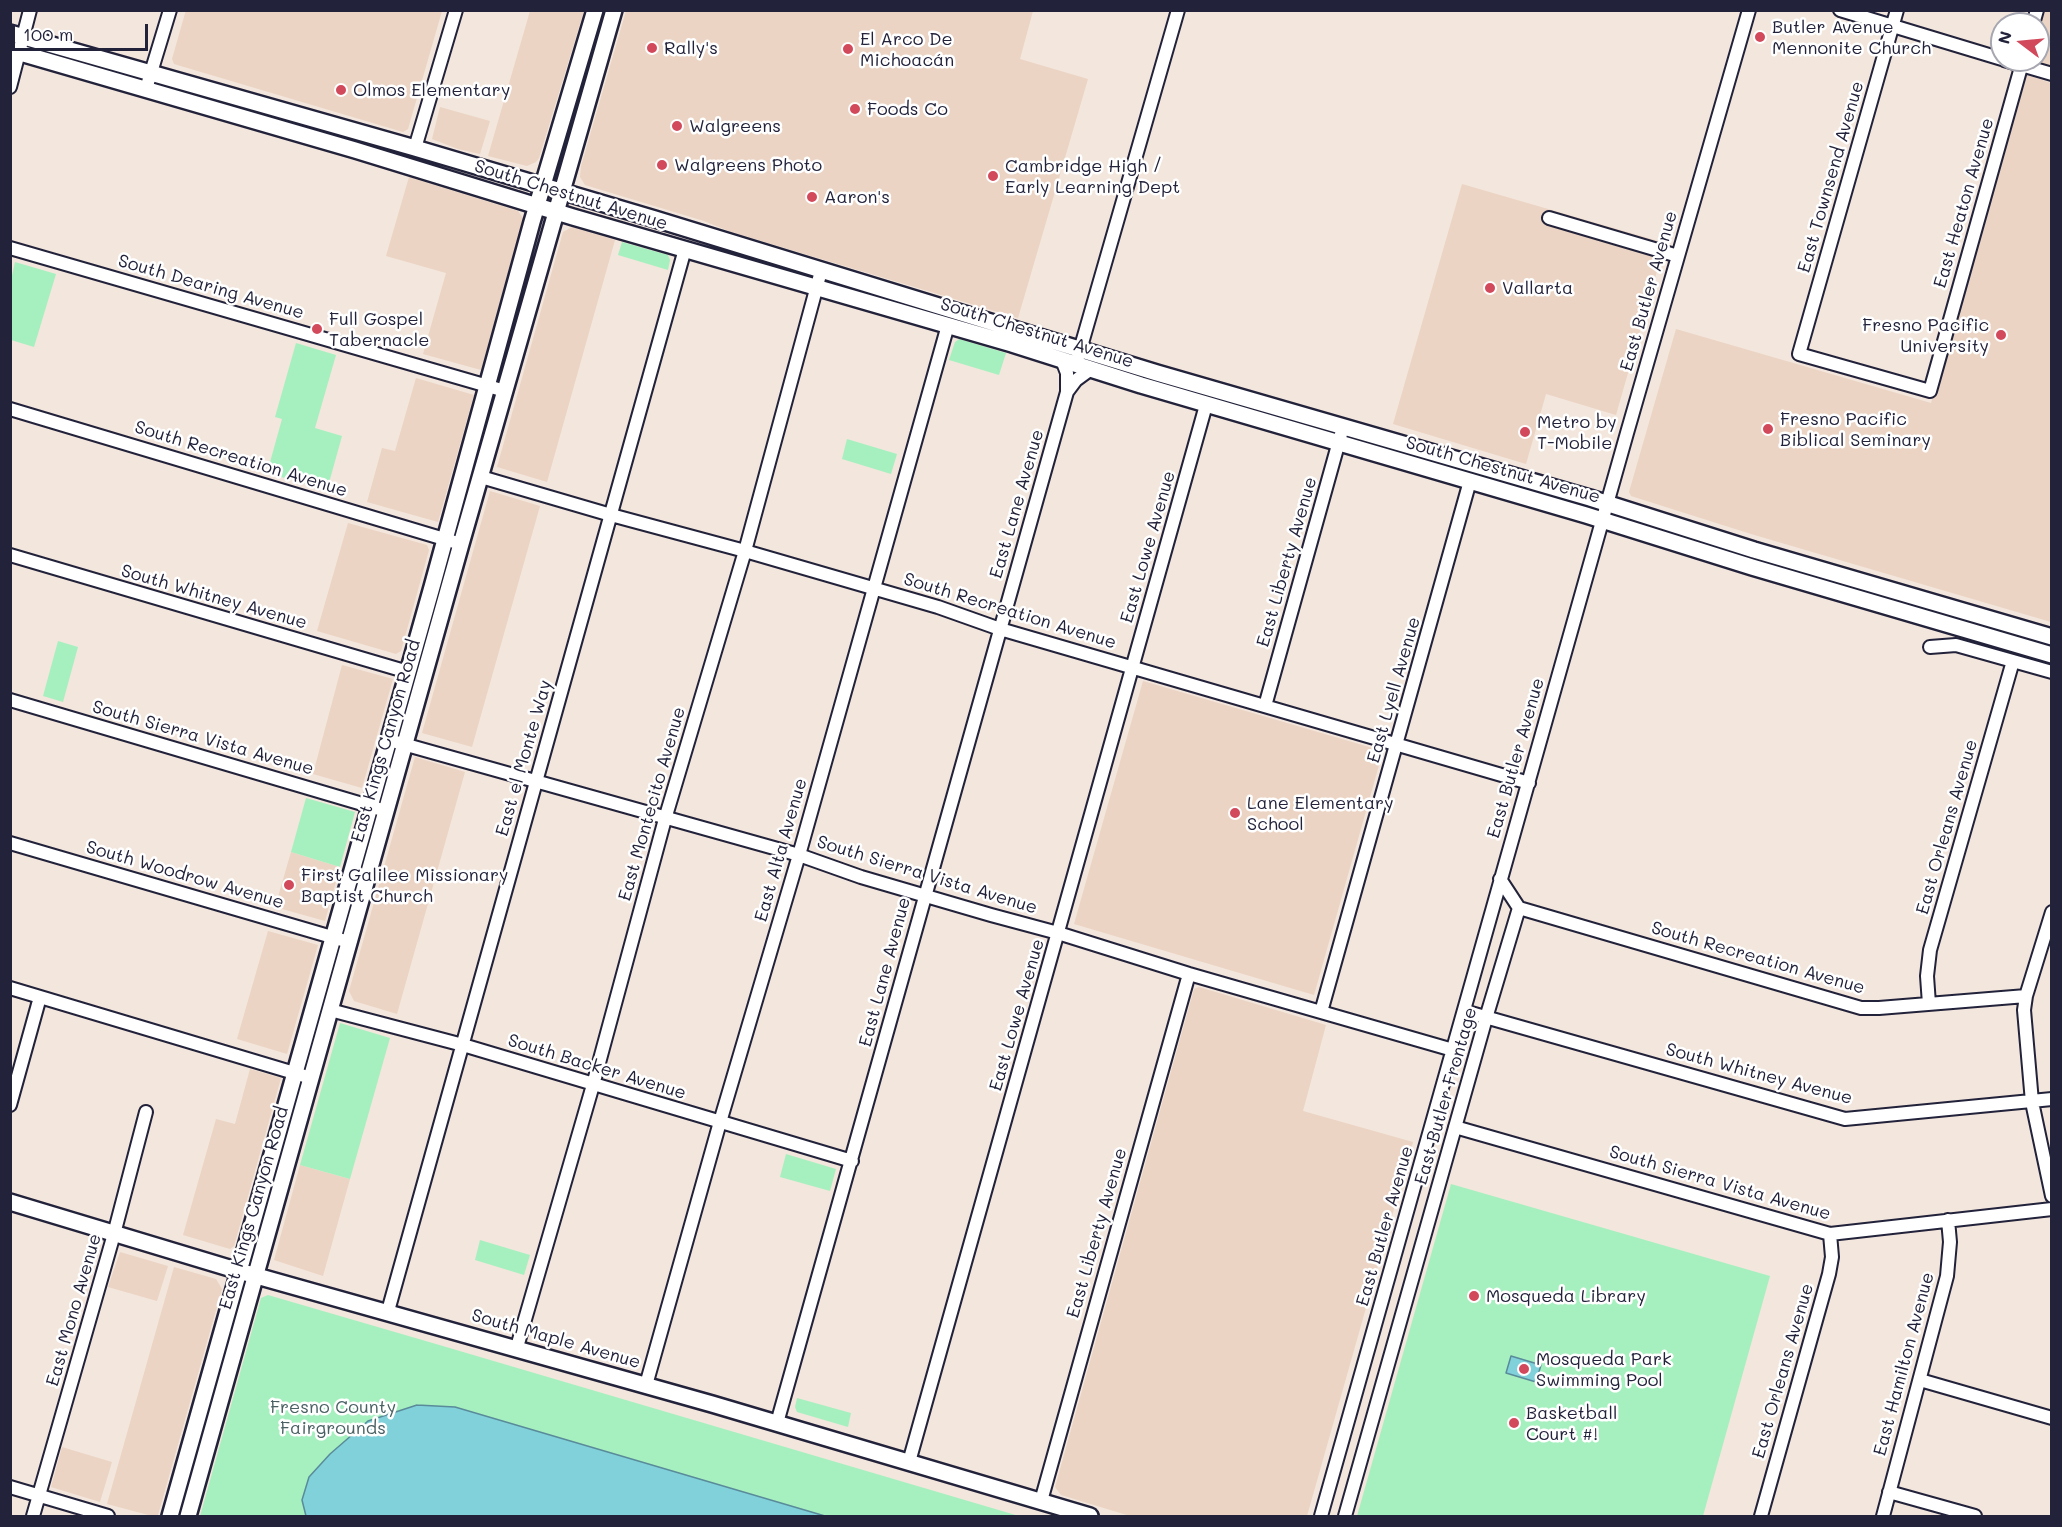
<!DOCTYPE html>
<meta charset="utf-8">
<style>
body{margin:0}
#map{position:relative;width:2062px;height:1527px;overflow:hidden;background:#f3e6dc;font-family:Mali,sans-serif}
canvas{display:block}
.frame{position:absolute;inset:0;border:12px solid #22223b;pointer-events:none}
.north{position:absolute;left:1990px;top:12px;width:60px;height:60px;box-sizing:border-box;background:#fff;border:2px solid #a7a7b1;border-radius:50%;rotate:286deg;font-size:16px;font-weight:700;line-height:24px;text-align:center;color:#22223b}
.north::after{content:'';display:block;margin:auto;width:21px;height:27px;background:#d1495b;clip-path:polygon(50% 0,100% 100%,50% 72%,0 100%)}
.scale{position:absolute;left:12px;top:24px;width:136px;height:27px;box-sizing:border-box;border:3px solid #22223b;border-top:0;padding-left:8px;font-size:18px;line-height:21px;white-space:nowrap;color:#22223b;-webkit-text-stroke:4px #fff;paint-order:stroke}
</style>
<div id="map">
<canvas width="2062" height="1527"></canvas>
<div class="frame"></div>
<div class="north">N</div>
<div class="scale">100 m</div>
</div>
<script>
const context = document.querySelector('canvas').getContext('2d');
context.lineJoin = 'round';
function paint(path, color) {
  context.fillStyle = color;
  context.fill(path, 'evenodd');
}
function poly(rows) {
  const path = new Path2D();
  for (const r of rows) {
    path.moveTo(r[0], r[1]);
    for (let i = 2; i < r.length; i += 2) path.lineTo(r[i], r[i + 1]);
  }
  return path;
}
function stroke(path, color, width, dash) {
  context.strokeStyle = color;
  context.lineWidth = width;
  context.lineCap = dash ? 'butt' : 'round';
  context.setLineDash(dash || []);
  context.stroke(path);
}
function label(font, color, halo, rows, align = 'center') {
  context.font = font + ' Mali,sans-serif';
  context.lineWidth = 5;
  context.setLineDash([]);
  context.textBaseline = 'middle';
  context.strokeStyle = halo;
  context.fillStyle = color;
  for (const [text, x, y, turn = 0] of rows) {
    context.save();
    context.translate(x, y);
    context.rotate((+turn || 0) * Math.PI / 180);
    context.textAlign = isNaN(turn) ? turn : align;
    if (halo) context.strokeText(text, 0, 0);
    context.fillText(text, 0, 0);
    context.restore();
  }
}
const built = poly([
 [186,10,442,10,442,11,408,129,403,132,174,64,172,59],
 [530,11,584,11,539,158,536,162,527,166,488,156],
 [626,11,1033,11,1020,59,1088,79,1018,318,731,232,704,221,585,185,580,177,581,166],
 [2037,11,2051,11,2051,70,2022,60,2038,60],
 [2027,75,2051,83,2051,622,1751,534,1631,496,1629,492,1676,329,1931,403],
 [440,107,490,121,480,154,458,149,432,139],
 [409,177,518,211,523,218,481,370,423,354,446,273,386,256],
 [1462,184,1665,243,1616,415,1546,394,1526,464,1393,424],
 [572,227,615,240,547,482,497,467,563,232],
 [416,378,474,395,438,522,367,502,382,448,395,451],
 [490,491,540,506,472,747,422,733],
 [348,523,427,545,429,550,401,651,396,654,317,631],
 [342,665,393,679,362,788,313,774],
 [1143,681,1383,751,1314,995,1074,924],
 [415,757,465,772,397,1014,354,1001,349,991],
 [291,852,340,867,325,921,275,907],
 [268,931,318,945,287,1054,237,1039],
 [1199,987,1326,1025,1303,1111,1413,1142,1307,1516,1130,1516,1061,1495,1055,1487,1194,989],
 [250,1069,281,1078,234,1246,230,1249,183,1235,216,1119,235,1124],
 [300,1165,350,1179,323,1276,274,1260],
 [120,1252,168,1266,157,1301,108,1287],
 [174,1267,216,1279,222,1289,158,1515,152,1516,107,1504],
 [62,1447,112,1462,100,1502,51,1487]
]);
const green = poly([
 [622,242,668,255,670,260,668,270,618,255],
 [15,262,56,274,34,347,11,340,11,280],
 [959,339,1006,353,999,375,949,360,955,342],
 [296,343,336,355,315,428,342,436,327,490,267,473,282,419,275,417],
 [847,439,897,454,891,474,842,459],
 [58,641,78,647,63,702,43,696],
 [306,798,355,812,340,867,291,852],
 [340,1023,390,1038,350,1179,300,1165],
 [786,1154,836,1169,830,1191,780,1177],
 [1451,1184,1770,1276,1703,1516,1357,1516],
 [480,1240,530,1255,524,1275,475,1260],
 [268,1295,436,1344,1019,1516,200,1516,261,1298],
 [797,1398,851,1413,848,1427,797,1412,795,1407]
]);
const water = poly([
 [1511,1356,1541,1365,1536,1382,1506,1373,1511,1356],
 [417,1405,455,1407,825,1516,306,1516,302,1500,309,1477,330,1454,368,1421,417,1405]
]);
const minor = poly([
 [1840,10,2002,59],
 [1897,10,1799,354,1930,391,2023,60],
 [2033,24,2037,10],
 [2004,60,2052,74],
 [10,87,30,10],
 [146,89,170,10],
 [415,148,456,10],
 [1549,218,1678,256],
 [10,248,505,391],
 [1078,357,1178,10],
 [1067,392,1076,380,1091,369],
 [10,409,461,544],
 [481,477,611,515,745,551,938,607,1000,629,1529,783],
 [10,555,408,672],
 [1930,647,1956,645,2052,672],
 [10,700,386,811],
 [1265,706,1343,427],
 [396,742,799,855,861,877,991,915,1058,933,1189,974,1453,1050],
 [10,843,349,942],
 [1500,879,1519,908],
 [1519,908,1861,1008,1879,1008,2026,996],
 [2052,912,2026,996,2024,1010,2032,1102,2052,1196],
 [10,988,311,1078],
 [1929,1004,1927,976,1930,950,2013,661],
 [330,1010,463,1045,852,1161],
 [1464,1011,1845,1119,2052,1099],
 [1321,1012,1470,481],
 [10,1105,40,997],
 [1455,1127,1830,1234,2052,1209],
 [388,1311,685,249],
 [517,1347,593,1085,665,819,745,551,821,271],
 [1920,1380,2052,1418],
 [646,1385,720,1122,799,855,948,325],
 [777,1423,1067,392,1067,373,1062,360],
 [909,1462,1206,405],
 [10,1487,108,1516],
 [1889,1492,1975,1516],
 [1041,1501,1189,974],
 [33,1516,114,1234,146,1112],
 [1321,1516,1627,433,1749,10],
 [1345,1516,1486,1018,1519,908],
 [1761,1516,1829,1274,1832,1257,1830,1234],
 [1883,1516,1947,1276,1950,1242,1948,1220]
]);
const major = poly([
 [10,33,415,148,655,219,1157,373,1590,498,1754,550,2052,637],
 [10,50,355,150,573,217,1012,344,1141,385,1586,515,1752,567,2052,655],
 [10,1202,239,1271,712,1404,1090,1516],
 [170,1516,432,587,532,222,595,10],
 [188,1516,461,544,614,10]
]);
const markers = [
 [1760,37,6,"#d1495b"],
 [652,48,6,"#d1495b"],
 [848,49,6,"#d1495b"],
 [341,90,6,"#d1495b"],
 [855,109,6,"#d1495b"],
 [677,126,6,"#d1495b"],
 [662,165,6,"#d1495b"],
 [993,176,6,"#d1495b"],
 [812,197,6,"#d1495b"],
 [1490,288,6,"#d1495b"],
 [317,329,6,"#d1495b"],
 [2001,335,6,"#d1495b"],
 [1768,429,6,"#d1495b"],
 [1525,432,6,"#d1495b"],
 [1235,813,6,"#d1495b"],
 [289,885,6,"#d1495b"],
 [1474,1296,6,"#d1495b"],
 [1524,1369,6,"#d1495b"],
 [1514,1423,6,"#d1495b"]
];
const poiNames = [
 ["Butler Avenue",1772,27],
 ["Mennonite Church",1772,48],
 ["El Arco De",860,39],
 ["Michoacán",860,60],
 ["Rally's",664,48],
 ["Olmos Elementary",353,90],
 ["Foods Co",867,109],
 ["Walgreens",689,126],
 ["Walgreens Photo",674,165],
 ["Cambridge High /",1005,166],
 ["Early Learning Dept",1005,187],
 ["Aaron's",824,197],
 ["Vallarta",1502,288],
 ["Full Gospel",329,319],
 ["Tabernacle",329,340],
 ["Fresno Pacific",1989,325,"right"],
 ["University",1989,346,"right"],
 ["Fresno Pacific",1780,419],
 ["Biblical Seminary",1780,440],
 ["Metro by",1537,422],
 ["T-Mobile",1537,443],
 ["Lane Elementary",1247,803],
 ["School",1247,824],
 ["First Galilee Missionary",301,875],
 ["Baptist Church",301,896],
 ["Mosqueda Library",1486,1296],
 ["Mosqueda Park",1536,1359],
 ["Swimming Pool",1536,1380],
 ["Basketball",1526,1413],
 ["Court #!",1526,1434]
];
const streetNames = [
 ["East Townsend Avenue",1831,177,-74],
 ["South Chestnut Avenue",571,195,17],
 ["East Heaton Avenue",1964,203,-74],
 ["South Dearing Avenue",211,287,16],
 ["East Butler Avenue",1649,291,-74],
 ["South Chestnut Avenue",1037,333,17],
 ["South Recreation Avenue",241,459,17],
 ["South Chestnut Avenue",1503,470,16],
 ["East Lane Avenue",1017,504,-74],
 ["East Lowe Avenue",1148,547,-74],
 ["East Liberty Avenue",1287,562,-74],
 ["South Whitney Avenue",214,597,16],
 ["South Recreation Avenue",1010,611,17],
 ["East Lyell Avenue",1394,690,-74],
 ["South Sierra Vista Avenue",203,738,16],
 ["East Kings Canyon Road",386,741,-74],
 ["East el Monte Way",524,758,-74],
 ["East Butler Avenue",1516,758,-74],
 ["East Montecito Avenue",652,804,-74],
 ["East Orleans Avenue",1947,827,-74],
 ["East Alta Avenue",781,850,-74],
 ["South Woodrow Avenue",185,875,16],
 ["South Sierra Vista Avenue",927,875,17],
 ["South Recreation Avenue",1758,958,16],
 ["East Lane Avenue",885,972,-75],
 ["East Lowe Avenue",1017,1015,-74],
 ["South Backer Avenue",597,1067,17],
 ["South Whitney Avenue",1759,1074,15],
 ["East Butler Frontage",1446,1096,-74],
 ["South Sierra Vista Avenue",1720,1183,16],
 ["East Kings Canyon Road",254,1208,-74],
 ["East Butler Avenue",1385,1226,-74],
 ["East Liberty Avenue",1097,1233,-74],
 ["East Mono Avenue",74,1310,-74],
 ["South Maple Avenue",556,1339,16],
 ["East Hamilton Avenue",1904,1364,-75],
 ["East Orleans Avenue",1783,1371,-74]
];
const parkNames = [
 ["Fresno County",333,1407],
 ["Fairgrounds",333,1428]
];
paint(built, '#ebd4c3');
paint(green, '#a6f0bf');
paint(water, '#80d1da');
stroke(water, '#5a8b9a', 1.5);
stroke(minor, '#22223b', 16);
stroke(major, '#22223b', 20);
stroke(minor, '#fff', 12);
stroke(major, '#fff', 15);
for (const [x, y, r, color] of markers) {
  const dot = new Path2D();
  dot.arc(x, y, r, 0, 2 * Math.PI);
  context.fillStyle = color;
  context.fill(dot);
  stroke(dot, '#fff', 2);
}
label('18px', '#22223b', '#fff', poiNames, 'left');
label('18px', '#22223b', '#fff', streetNames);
label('18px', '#4a6063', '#fff', parkNames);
</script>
